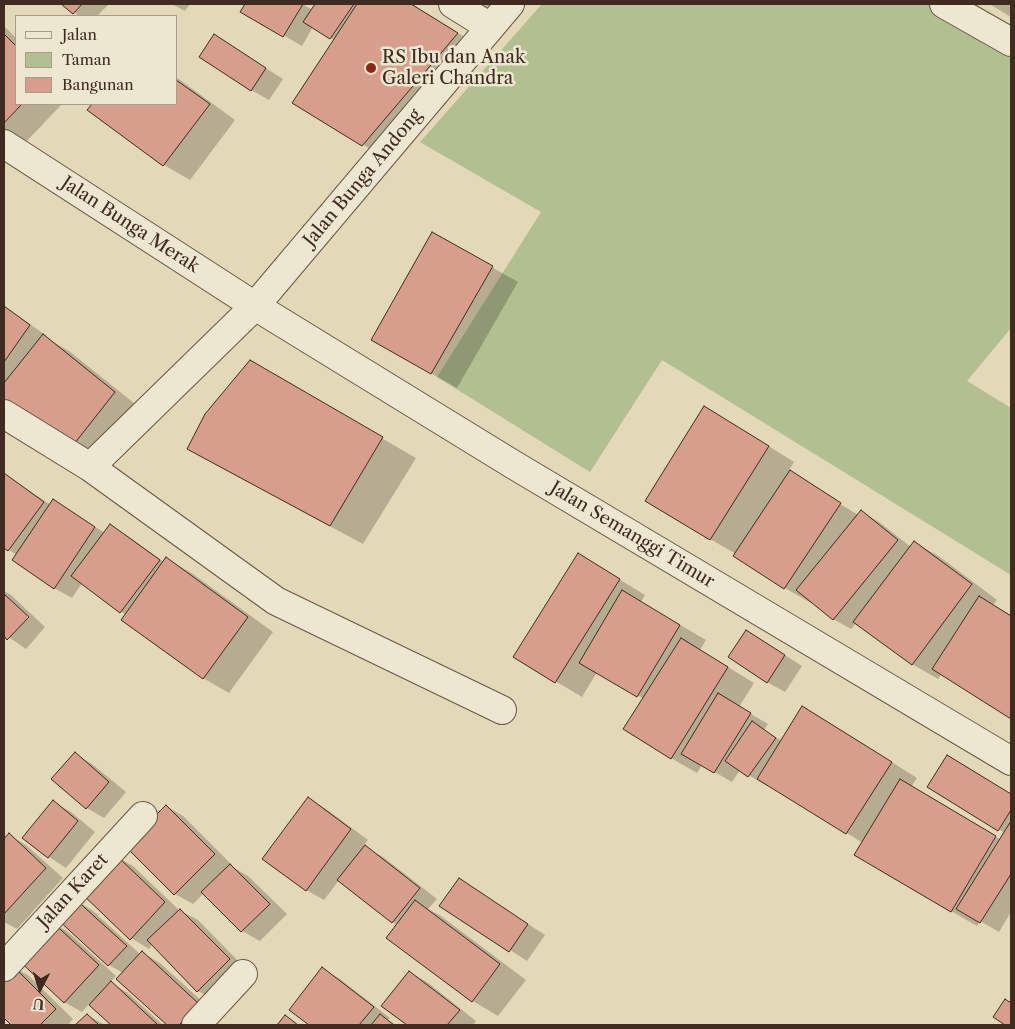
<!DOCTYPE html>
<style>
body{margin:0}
#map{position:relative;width:1015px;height:1029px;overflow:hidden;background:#e3d8b7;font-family:"Libre Caslon Text",serif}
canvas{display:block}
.frame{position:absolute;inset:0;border:5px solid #402b21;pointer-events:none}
.legend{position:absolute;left:15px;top:15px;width:162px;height:90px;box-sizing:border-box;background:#ede6d0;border:1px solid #a89b8a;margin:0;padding:6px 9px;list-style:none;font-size:15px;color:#402b21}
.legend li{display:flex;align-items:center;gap:10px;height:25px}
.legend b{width:25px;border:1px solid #a89b8a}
.north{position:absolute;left:15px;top:964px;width:50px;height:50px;-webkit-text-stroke:4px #ede6d0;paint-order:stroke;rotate:185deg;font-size:14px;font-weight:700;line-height:20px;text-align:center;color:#402b21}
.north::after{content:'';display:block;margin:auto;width:18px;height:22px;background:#402b21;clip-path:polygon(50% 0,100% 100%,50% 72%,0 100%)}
</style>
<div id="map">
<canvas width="1015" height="1029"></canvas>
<div class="frame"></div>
<ul class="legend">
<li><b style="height:6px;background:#ede6d0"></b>Jalan</li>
<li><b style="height:14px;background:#b2bf90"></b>Taman</li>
<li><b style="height:14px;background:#d79e8b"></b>Bangunan</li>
</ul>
<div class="north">U</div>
</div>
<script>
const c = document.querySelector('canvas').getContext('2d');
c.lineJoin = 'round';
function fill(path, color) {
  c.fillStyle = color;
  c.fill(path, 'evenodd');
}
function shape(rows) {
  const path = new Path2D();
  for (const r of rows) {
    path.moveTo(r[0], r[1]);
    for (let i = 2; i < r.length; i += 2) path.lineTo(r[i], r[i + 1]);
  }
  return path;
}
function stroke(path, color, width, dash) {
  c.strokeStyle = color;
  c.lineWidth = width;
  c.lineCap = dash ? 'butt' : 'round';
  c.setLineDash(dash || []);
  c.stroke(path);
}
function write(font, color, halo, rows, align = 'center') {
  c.font = font + ' "Libre Caslon Text",serif';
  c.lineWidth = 5;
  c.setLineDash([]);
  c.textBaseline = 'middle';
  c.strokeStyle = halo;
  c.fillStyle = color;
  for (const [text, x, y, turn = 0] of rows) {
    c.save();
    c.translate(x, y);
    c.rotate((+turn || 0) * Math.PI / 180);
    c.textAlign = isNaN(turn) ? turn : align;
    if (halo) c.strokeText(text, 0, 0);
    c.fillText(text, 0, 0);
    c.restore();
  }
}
fill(shape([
 [542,4,976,4,1011,25,1011,328,967,381,1011,408,1011,575,662,360,590,472,437,377,541,212,420,142]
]), '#b2bf90');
fill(shape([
 [63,4,109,4,97,16,79,16],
 [172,4,190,4,185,11],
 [246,4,302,4,313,10,317,4,412,4,483,49,389,160,294,103,334,40,313,27,302,46,242,11],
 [479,4,491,4,488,9],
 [989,4,1011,4,1011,17,996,8],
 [4,26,16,38,16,104,62,104,25,143,4,131],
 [215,36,283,79,269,100,251,90],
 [176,77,235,120,190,180,164,165,89,109,93,104,176,104],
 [433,234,518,282,457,388,372,340],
 [4,306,47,336,46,338,69,351,140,408,93,467,4,401],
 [250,362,416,458,363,544,222,468],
 [730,422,794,462,789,470,836,499,835,501,860,516,862,512,879,522,911,547,914,542,940,557,997,600,993,605,1011,615,1011,718,942,673,938,679,912,664,856,623,851,629,833,619,812,602,811,603,785,588,735,555,736,554,710,539],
 [4,474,51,505,54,501,105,533,111,526,128,536,164,562,167,559,193,574,273,632,229,693,203,678,126,615,82,583,72,598,54,588,17,555,4,547],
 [604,570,645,595,641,602,706,640,700,650,754,683,739,707,768,724,764,730,782,741,828,722,917,778,911,787,1001,840,1005,833,929,786,965,767,1011,795,1011,912,999,932,980,921,977,926,951,911,863,843,768,784,767,786,740,770,732,782,702,765,697,773,671,758,644,699,597,672,582,697,515,657],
 [4,591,11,595,45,627,26,649,4,634],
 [747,631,802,666,785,692,767,682],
 [75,754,92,764,126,792,104,818,87,808],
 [309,799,326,809,368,840,363,846,383,857,437,899,428,909,441,916,526,980,498,1016,473,1001,397,925,339,880,324,900,306,890],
 [53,802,71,812,95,832,66,868,49,857,24,838],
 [166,806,183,816,232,865,231,866,248,876,287,914,260,941,242,931,204,893,193,904,175,894],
 [9,835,26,845,63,878,17,929,4,922,4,840],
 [115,856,133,866,179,910,198,920,247,970,216,1001,198,991,152,945,149,949,131,938],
 [459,879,545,935,527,961,441,905],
 [75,900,92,910,141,955,143,953,160,963,216,1014,206,1025,168,1025,118,979,123,973,109,965,57,918],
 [49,921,67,931,116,976,110,982,128,993,163,1025,113,1025,89,1004,82,1012,64,1002],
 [12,966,29,976,73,1019,68,1025,13,1025,4,1016,4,974],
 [322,969,340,979,390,1018,388,1020,396,1025,311,1025,291,1010],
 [409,972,427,982,476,1021,473,1025,409,1025,383,1005],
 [87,1015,105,1025,77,1025]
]), '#0003');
const building = shape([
 [61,4,82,4,73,14,61,4],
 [245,4,303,4,283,37,240,12,245,4],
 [315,4,354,4,330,39,303,22,315,4],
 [357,4,411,4,458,33,362,146,292,103,357,4],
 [4,34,16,46,16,104,22,104,4,123,4,34],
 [214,34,266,68,251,91,199,57,214,34],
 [176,80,210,104,163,166,87,110,92,104,176,104,176,80],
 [432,232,493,266,431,374,371,340,432,232],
 [4,306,30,325,4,362,4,306],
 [43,334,115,392,67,453,4,402,4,383,43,334],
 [250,360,383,437,330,526,187,449,205,414,250,360],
 [704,406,769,446,710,540,645,501,704,406],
 [790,470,841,503,784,589,733,556,790,470],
 [4,473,44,502,8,551,4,548,4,473],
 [53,499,95,527,54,589,12,560,53,499],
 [861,510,898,540,833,620,796,590,861,510],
 [110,524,160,560,120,613,71,576,110,524],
 [914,541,972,584,912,665,853,622,914,541],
 [578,553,620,579,555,683,513,657,578,553],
 [166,557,248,617,203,679,121,620,166,557],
 [622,590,680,625,637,697,579,663,622,590],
 [4,594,29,617,7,640,4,636,4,594],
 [979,596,1011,616,1011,719,932,669,979,596],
 [746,630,785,655,767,683,728,657,746,630],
 [681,638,728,667,671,759,623,729,681,638],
 [718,693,751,713,714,773,681,754,718,693],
 [802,706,892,762,846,834,757,779,802,706],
 [752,721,776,738,748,777,725,761,752,721],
 [75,752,109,782,86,809,51,779,75,752],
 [947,755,1011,794,1011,810,998,831,927,787,947,755],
 [900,779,996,836,951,912,854,855,900,779],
 [308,797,351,829,306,891,262,859,308,797],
 [53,800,78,821,48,858,22,838,53,800],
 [166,805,215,854,174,895,125,846,166,805],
 [1011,821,1011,874,980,923,956,909,1011,821],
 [9,833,46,868,4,914,4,839,9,833],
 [365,845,420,888,392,923,337,880,365,845],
 [115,854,165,902,130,940,79,891,115,854],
 [230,864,270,904,241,932,201,892,230,864],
 [459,878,528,924,509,952,439,906,459,878],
 [74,898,127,946,108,966,56,918,74,898],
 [415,900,500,964,472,1002,386,938,415,900],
 [180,909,230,959,197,992,147,940,180,909],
 [49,919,99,965,64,1003,14,956,49,919],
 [142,951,199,1004,179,1025,167,1025,116,979,142,951],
 [11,964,56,1009,40,1025,11,1025,4,1018,4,972,11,964],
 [322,967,374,1007,359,1025,309,1025,289,1010,322,967],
 [409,971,460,1010,447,1025,407,1025,381,1006,409,971],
 [111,981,158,1025,111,1025,89,1005,111,981],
 [1005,999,1011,1003,1011,1025,1005,1025,993,1017,1005,999],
 [87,1014,99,1025,75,1025,87,1014],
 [380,1014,394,1025,371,1025,380,1014],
 [285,1015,298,1025,277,1025,285,1015]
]);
fill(building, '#d79e8b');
stroke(building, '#402b21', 1);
const street = shape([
 [453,4,490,27],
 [944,4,1011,42],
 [4,144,255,306,514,465,1011,761],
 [4,414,90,467,276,601,502,710],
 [90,467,255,306,510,4],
 [4,967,143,816],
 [196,1025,243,974]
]);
stroke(street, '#695646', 30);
stroke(street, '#ede6d0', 28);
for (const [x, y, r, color] of [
 [371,68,6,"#8f2418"]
]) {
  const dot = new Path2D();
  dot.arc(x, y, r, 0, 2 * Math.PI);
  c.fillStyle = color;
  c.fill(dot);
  stroke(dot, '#ede6d0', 2);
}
write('18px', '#402b21', '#ede6d0', [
 ["RS Ibu dan Anak",382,58],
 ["Galeri Chandra",382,79]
], 'left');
write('18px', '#402b21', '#ede6d0', [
 ["Jalan Bunga Andong",363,178,-50],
 ["Jalan Bunga Merak",130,225,33],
 ["Jalan Semanggi Timur",632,535,31],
 ["Jalan Karet",73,891,-47]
]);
</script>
